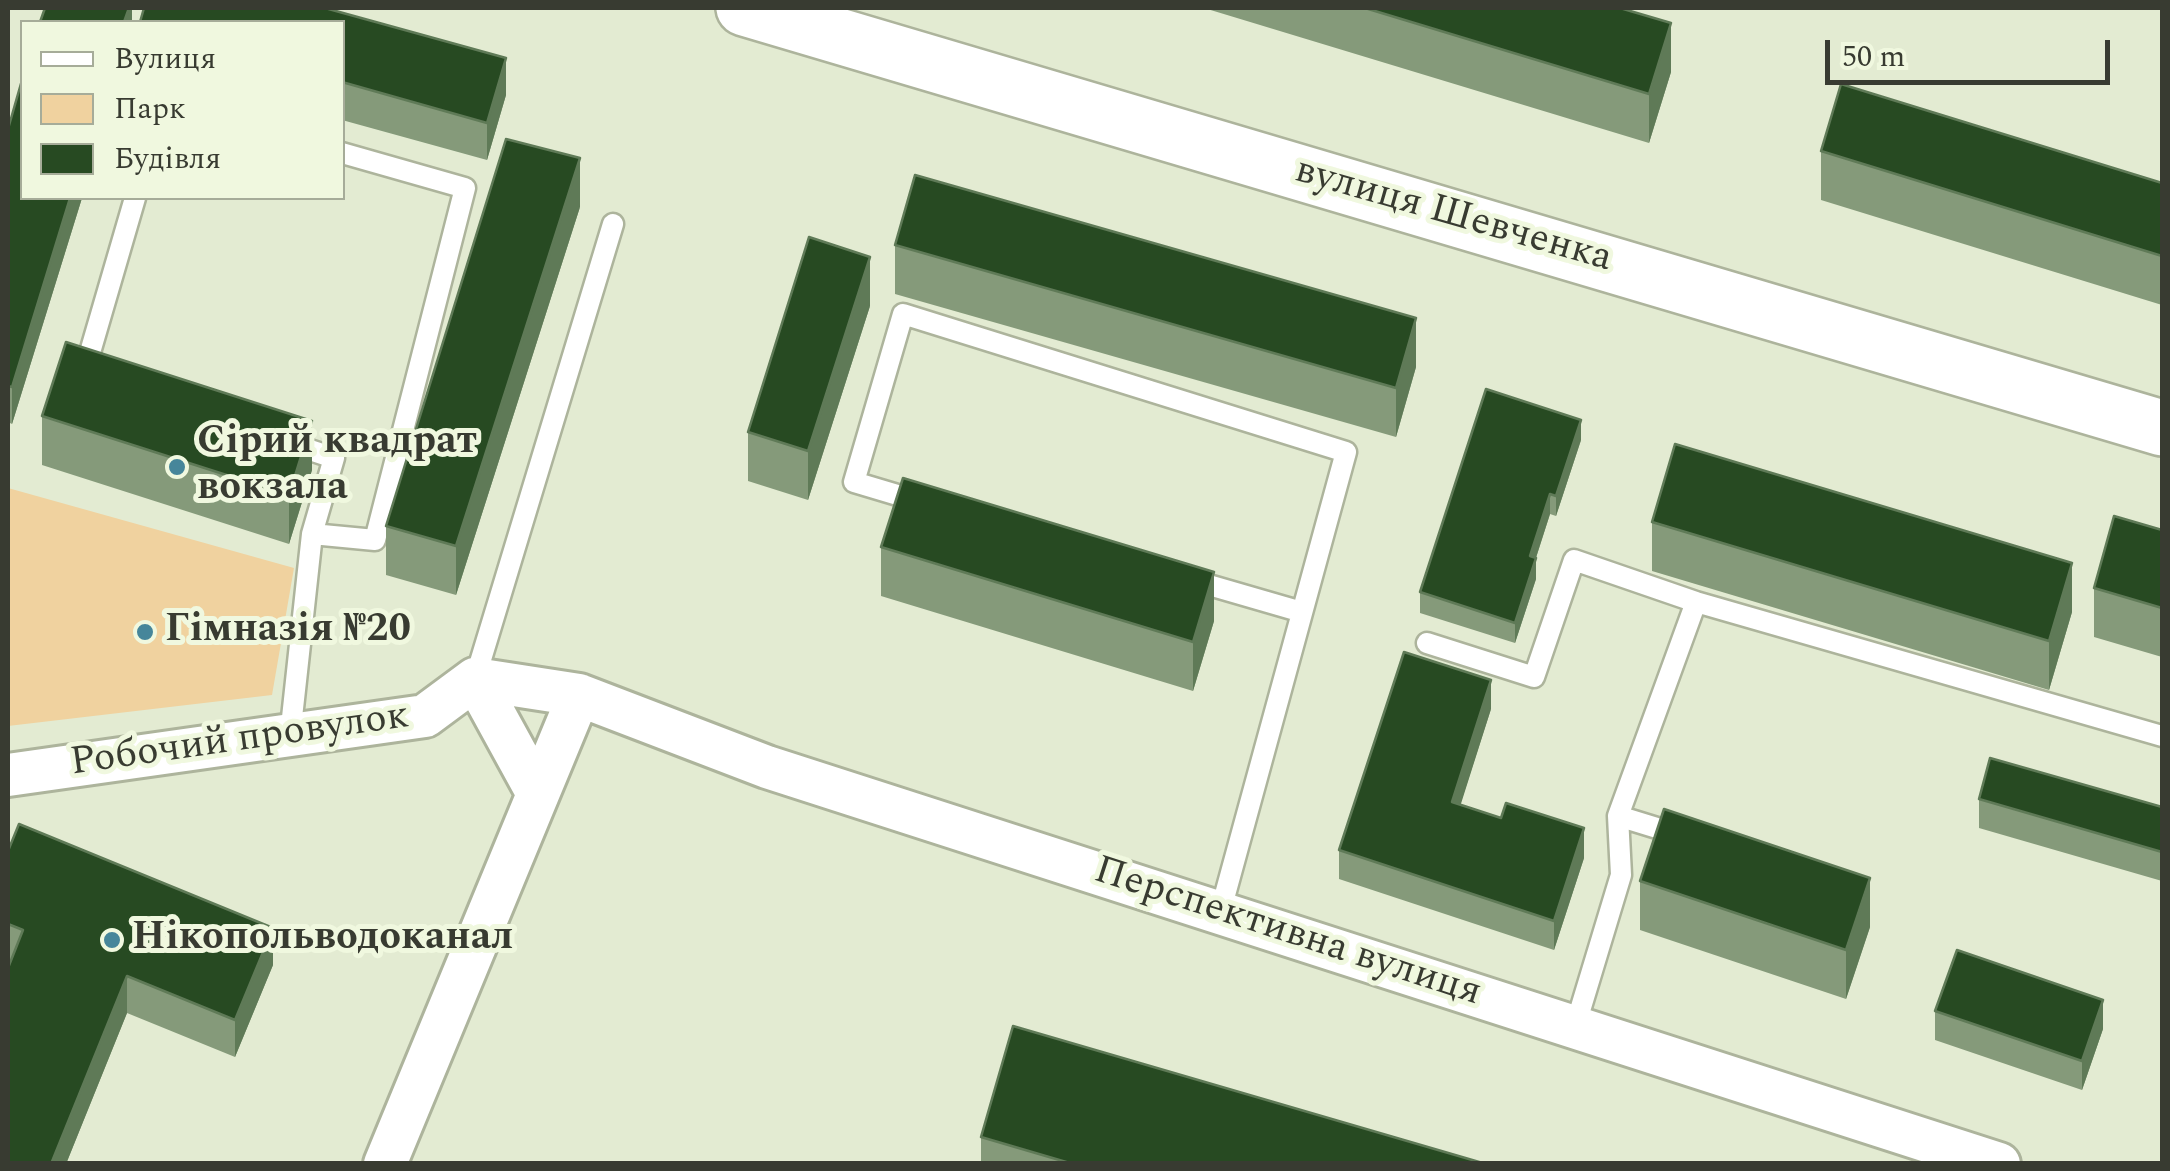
<!DOCTYPE html>
<meta charset="utf-8">
<style>
body{margin:0}
#map{position:relative;width:2170px;height:1171px;overflow:hidden;background:#e3ebd2;font-family:Spectral,serif}
canvas{display:block}
.frame{position:absolute;inset:0;border:10px solid #383b31;pointer-events:none}
.legend{position:absolute;left:20px;top:20px;width:325px;height:180px;box-sizing:border-box;background:#f0f8df;border:2px solid #a6ac99;margin:0;padding:12px 18px;list-style:none;font-size:30px;color:#383b31}
.legend li{display:flex;align-items:center;gap:20px;height:50px}
.legend b{width:50px;border:2px solid #a6ac99}
.scale{position:absolute;left:1825px;top:40px;width:285px;height:45px;box-sizing:border-box;border:5px solid #383b31;border-top:0;padding-left:12px;font-size:30px;line-height:35px;white-space:nowrap;color:#383b31;-webkit-text-stroke:8px #f0f8df;paint-order:stroke}
</style>
<div id="map">
<canvas width="2170" height="1171"></canvas>
<div class="frame"></div>
<ul class="legend">
<li><b style="height:12px;background:#fff"></b>Вулиця</li>
<li><b style="height:28px;background:#f0d29f"></b>Парк</li>
<li><b style="height:28px;background:#274a22"></b>Будівля</li>
</ul>
<div class="scale">50 m</div>
</div>
<script>
const c = document.querySelector('canvas').getContext('2d');
c.lineJoin = 'round';
function fill(path, color) {
  c.fillStyle = color;
  c.fill(path, 'evenodd');
}
function shape(rows) {
  const path = new Path2D();
  for (const r of rows) {
    path.moveTo(r[0], r[1]);
    for (let i = 2; i < r.length; i += 2) path.lineTo(r[i], r[i + 1]);
  }
  return path;
}
function stroke(path, color, width, dash) {
  c.strokeStyle = color;
  c.lineWidth = width;
  c.lineCap = dash ? 'butt' : 'round';
  c.setLineDash(dash || []);
  c.stroke(path);
}
function write(font, color, halo, rows, align = 'center') {
  c.font = font + ' Spectral,serif';
  c.lineWidth = 10;
  c.setLineDash([]);
  c.textBaseline = 'middle';
  c.strokeStyle = halo;
  c.fillStyle = color;
  for (const [text, x, y, turn = 0] of rows) {
    c.save();
    c.translate(x, y);
    c.rotate((+turn || 0) * Math.PI / 180);
    c.textAlign = isNaN(turn) ? turn : align;
    if (halo) c.strokeText(text, 0, 0);
    c.fillText(text, 0, 0);
    c.restore();
  }
}
fill(shape([
 [8,488,294,568,272,695,8,726]
]), '#f0d29f');
const lane = shape([
 [84,373,135,198],
 [286,442,334,458,312,534,290,736],
 [921,502,854,482,903,314,1346,452,1220,913],
 [312,534,375,540,465,188,342,153],
 [1188,579,1302,612],
 [1427,643,1534,677,1574,560,1696,602],
 [475,679,613,224],
 [1618,816,1683,836],
 [1575,1027,1621,875,1618,816,1696,602,2162,736]
]);
const street = shape([
 [475,679,538,794],
 [8,775,425,716,475,679,579,695,767,767,1999,1164],
 [385,1164,579,695]
]);
const secondary = shape([
 [744,8,2162,428]
]);
stroke(lane, '#adb49c', 25);
stroke(street, '#adb49c', 48);
stroke(secondary, '#adb49c', 60);
stroke(lane, '#fff', 20);
stroke(street, '#fff', 42);
stroke(secondary, '#fff', 55);
fill(shape([
 [1204,8,1620,8,1671,72,1649,143],
 [342,22,506,95,487,160,342,120],
 [8,129,22,198,82,198,12,424,8,422],
 [1821,151,2162,183,2162,305,1821,200],
 [580,207,456,595,386,575,386,526],
 [895,245,1416,367,1396,437,895,294],
 [870,306,808,500,748,481,748,432],
 [42,416,312,470,289,544,42,465],
 [1581,440,1556,516,1550,514,1536,558,1536,579,1515,643,1420,613,1420,592],
 [1652,522,2072,612,2049,690,1652,571],
 [2162,530,2162,657,2094,637,2094,588],
 [881,547,1214,621,1193,691,881,596],
 [1491,709,1460,805,1584,858,1554,950,1339,879,1339,850],
 [1979,799,2162,807,2162,881,1979,828],
 [8,851,273,965,235,1057,127,1013,66,1164,8,1164,10,962,8,961],
 [1640,881,1870,927,1846,999,1640,930],
 [1935,1011,2103,1029,2082,1090,1935,1040],
 [981,1137,1486,1164,981,1164]
]), '#859a7a');
fill(shape([
 [129,8,132,8,132,22,124,22],
 [1671,23,1671,72,1649,143,1649,94],
 [506,58,506,95,487,160,487,123],
 [580,158,580,207,456,595,456,546],
 [70,198,82,198,12,424,12,387],
 [870,257,870,306,808,500,808,451],
 [1416,318,1416,367,1396,437,1396,388],
 [1581,420,1581,440,1556,516,1556,496],
 [312,421,312,470,289,544,289,495],
 [1550,494,1550,514,1530,576,1530,556],
 [1536,558,1536,579,1515,643,1515,623],
 [2072,563,2072,612,2049,690,2049,641],
 [1214,572,1214,621,1193,691,1193,642],
 [1491,680,1491,709,1452,832,1452,802],
 [1584,828,1584,858,1554,950,1554,921],
 [1870,878,1870,927,1846,999,1846,950],
 [273,928,273,965,235,1057,235,1020],
 [127,976,127,1013,66,1164,51,1164],
 [2103,1000,2103,1029,2082,1090,2082,1061]
]), '#5f7a57');
const building = shape([
 [45,8,129,8,124,22,40,22,45,8],
 [144,8,325,8,506,58,487,123,342,82,342,22,140,22,144,8],
 [1365,8,1620,8,1671,23,1649,94,1365,8],
 [22,80,22,198,70,198,12,387,8,386,8,129,22,80],
 [1841,84,2162,183,2162,256,1821,151,1841,84],
 [506,139,580,158,456,546,386,526,506,139],
 [915,175,1416,318,1396,388,895,245,915,175],
 [809,237,870,257,808,451,748,432,809,237],
 [66,342,312,421,289,495,42,416,66,342],
 [1486,389,1581,420,1556,496,1550,494,1530,556,1536,558,1515,623,1420,592,1486,389],
 [1675,444,2072,563,2049,641,1652,522,1675,444],
 [903,478,1214,572,1193,642,881,547,903,478],
 [2114,516,2162,530,2162,608,2094,588,2114,516],
 [1404,652,1491,680,1452,802,1501,818,1506,803,1584,828,1554,921,1339,850,1404,652],
 [1990,758,2162,807,2162,852,1979,799,1990,758],
 [1664,809,1870,878,1846,950,1640,881,1664,809],
 [19,824,273,928,235,1020,127,976,51,1164,8,1164,8,968,23,930,8,924,8,851,19,824],
 [1957,950,2103,1000,2082,1061,1935,1011,1957,950],
 [1013,1026,1486,1164,1073,1164,981,1137,1013,1026]
]);
fill(building, '#274a22');
stroke(building, '#5f7a57', 2.5);
for (const [x, y, r, color] of [
 [177,467,10,"#46869a"],
 [145,632,10,"#46869a"],
 [112,940,10,"#46869a"]
]) {
  const dot = new Path2D();
  dot.arc(x, y, r, 0, 2 * Math.PI);
  c.fillStyle = color;
  c.fill(dot);
  stroke(dot, '#f0f8df', 4);
}
write('40px', '#383b31', '#f0f8df', [
 ["вулиця Шевченка",1453,217,16],
 ["Робочий провулок",240,742,-8],
 ["Перспективна вулиця",1287,934,18]
]);
write('bold 40px', '#383b31', '#f0f8df', [
 ["Сірий квадрат",197,444],
 ["вокзала",197,490],
 ["Гімназія №20",165,632],
 ["Нікопольводоканал",132,940]
], 'left');
</script>
